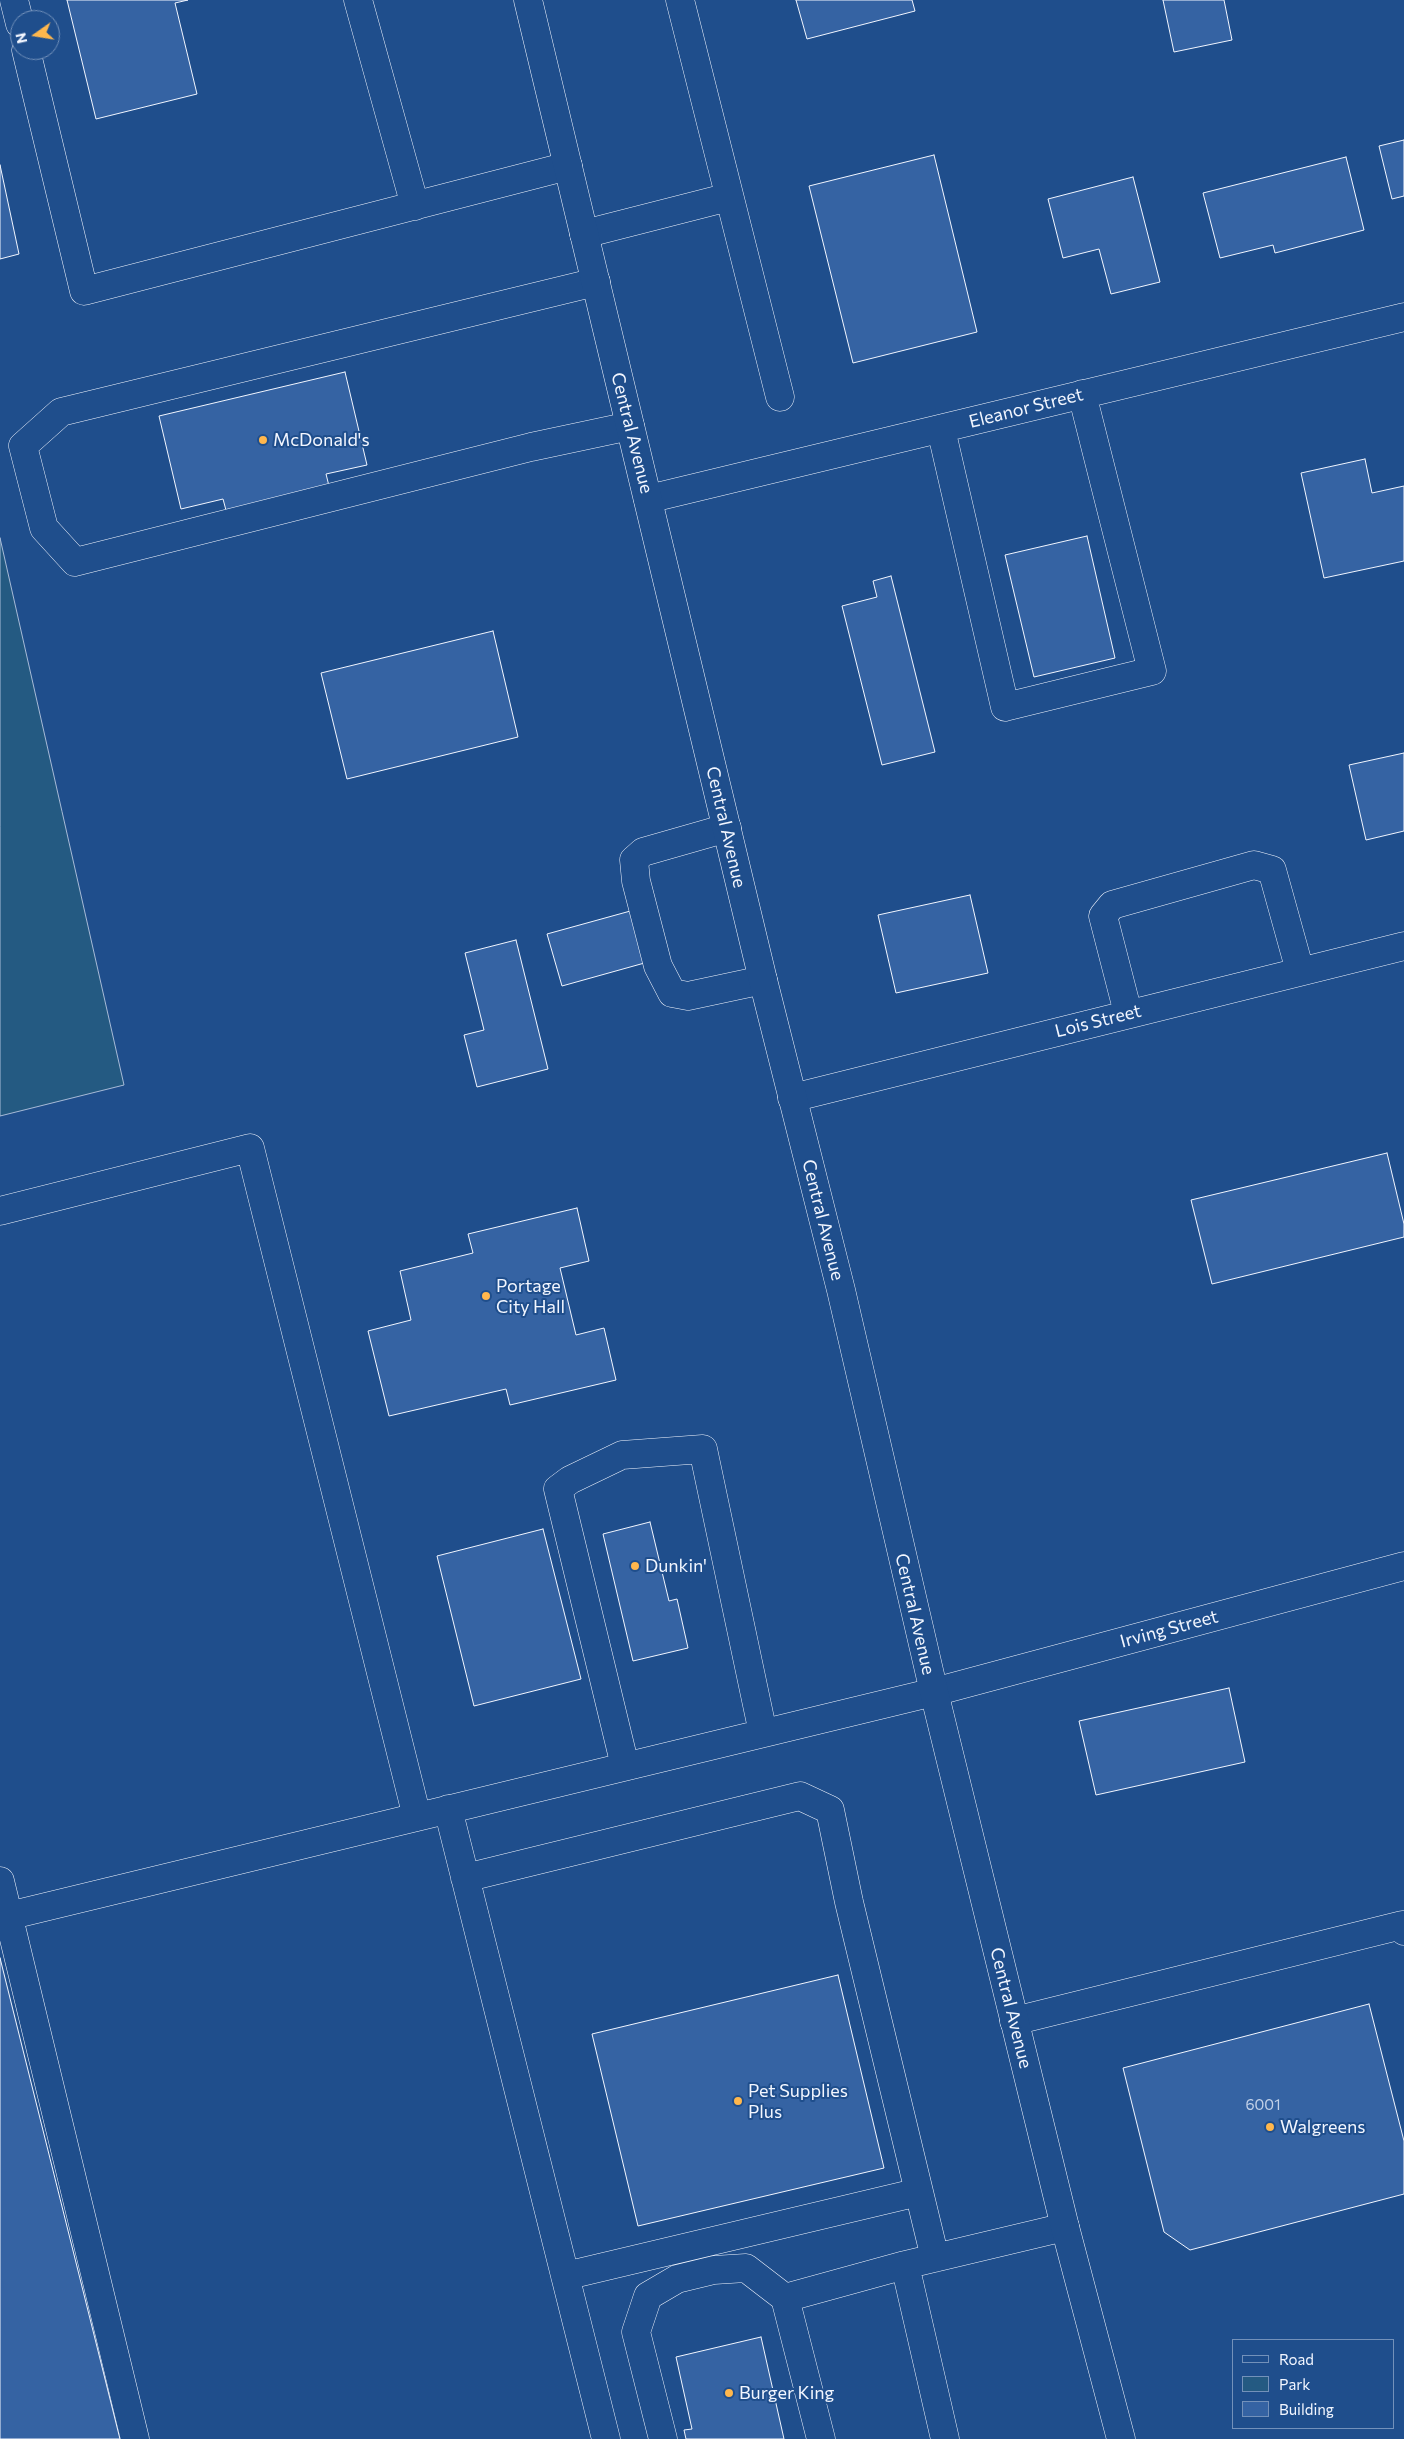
<!DOCTYPE html>
<style>
body{margin:0}
#map{position:relative;width:1404px;height:2439px;overflow:hidden;background:#1f4e8c;font-family:Commissioner,sans-serif}
canvas{display:block}
.legend{position:absolute;left:1232px;top:2339px;width:162px;height:90px;box-sizing:border-box;background:#1f4e8c;border:1px solid #7391ba;margin:0;padding:6px 9px;list-style:none;font-size:15px;color:#f2f6ff}
.legend li{display:flex;align-items:center;gap:10px;height:25px}
.legend b{width:25px;border:1px solid #7391ba}
.north{position:absolute;left:10px;top:10px;width:50px;height:50px;box-sizing:border-box;background:#1f4e8c;border:1px solid #7391ba;border-radius:50%;rotate:257deg;font-size:14px;font-weight:700;line-height:20px;text-align:center;color:#f2f6ff}
.north::after{content:'';display:block;margin:auto;width:18px;height:22px;background:#ffb74d;clip-path:polygon(50% 0,100% 100%,50% 72%,0 100%)}
</style>
<div id="map">
<canvas width="1404" height="2439"></canvas>
<ul class="legend">
<li><b style="height:6px;background:#1f4e8c"></b>Road</li>
<li><b style="height:14px;background:#245a82"></b>Park</li>
<li><b style="height:14px;background:#3563a3"></b>Building</li>
</ul>
<div class="north">N</div>
</div>
<script>
const c = document.querySelector('canvas').getContext('2d');
c.lineJoin = 'round';
function fill(path, color) {
  c.fillStyle = color;
  c.fill(path, 'evenodd');
}
function shape(rows) {
  const path = new Path2D();
  for (const r of rows) {
    path.moveTo(r[0], r[1]);
    for (let i = 2; i < r.length; i += 2) path.lineTo(r[i], r[i + 1]);
  }
  return path;
}
function stroke(path, color, width, dash) {
  c.strokeStyle = color;
  c.lineWidth = width;
  c.lineCap = dash ? 'butt' : 'round';
  c.setLineDash(dash || []);
  c.stroke(path);
}
function write(font, color, halo, rows, align = 'center') {
  c.font = font + ' Commissioner,sans-serif';
  c.lineWidth = 4;
  c.setLineDash([]);
  c.textBaseline = 'middle';
  c.strokeStyle = halo;
  c.fillStyle = color;
  for (const [text, x, y, turn = 0] of rows) {
    c.save();
    c.translate(x, y);
    c.rotate((+turn || 0) * Math.PI / 180);
    c.textAlign = isNaN(turn) ? turn : align;
    if (halo) c.strokeText(text, 0, 0);
    c.fillText(text, 0, 0);
    c.restore();
  }
}
const green = shape([
 [0,538,124,1085,0,1116,0,538]
]);
fill(green, '#245a82');
stroke(green, '#a8bbd7', 1);
const building = shape([
 [67,0,188,0,175,3,197,94,96,119,67,0],
 [796,0,912,0,915,11,807,39,796,0],
 [1163,0,1224,0,1232,40,1174,52,1163,0],
 [1404,140,1404,196,1392,199,1379,146,1404,140],
 [934,155,977,332,853,363,809,186,934,155],
 [1346,157,1364,230,1275,253,1273,245,1220,258,1203,193,1346,157],
 [0,165,19,254,0,259,0,165],
 [1133,177,1160,282,1111,294,1099,249,1063,258,1048,199,1133,177],
 [345,372,367,465,326,474,330,490,227,514,223,499,181,509,159,416,345,372],
 [1365,459,1372,493,1404,486,1404,561,1324,578,1301,473,1365,459],
 [1087,536,1115,658,1034,677,1005,555,1087,536],
 [891,576,935,752,882,765,842,606,877,597,873,581,891,576],
 [493,631,518,737,347,779,321,673,493,631],
 [1404,753,1404,831,1366,840,1349,765,1404,753],
 [970,895,988,973,896,993,878,915,970,895],
 [634,910,648,962,562,986,547,934,634,910],
 [516,940,548,1069,477,1087,464,1035,484,1030,465,953,516,940],
 [1387,1153,1404,1224,1404,1237,1212,1284,1191,1200,1387,1153],
 [577,1208,589,1261,560,1268,576,1335,604,1328,616,1380,510,1405,506,1389,389,1416,368,1331,411,1320,400,1271,473,1253,468,1234,577,1208],
 [650,1522,669,1601,677,1599,688,1648,633,1661,603,1534,650,1522],
 [543,1529,581,1679,474,1706,437,1556,543,1529],
 [1229,1688,1245,1762,1096,1795,1079,1721,1229,1688],
 [0,1958,120,2439,0,2439,0,1958],
 [838,1975,884,2168,638,2226,592,2034,838,1975],
 [1369,2004,1404,2141,1404,2194,1190,2250,1164,2232,1123,2068,1369,2004],
 [761,2337,784,2439,686,2439,684,2430,692,2429,676,2357,761,2337]
]);
fill(building, '#3563a3');
stroke(building, '#f2f6ff', 1);
const minor = shape([
 [14,0,20,24],
 [358,0,415,206],
 [680,0,780,397],
 [26,50,84,291,568,166],
 [584,234,729,197],
 [596,282,61,412,23,446,44,528,75,562,531,447,630,426],
 [941,429,1005,707,1152,671,1082,394],
 [648,499,1404,317],
 [727,828,643,852,634,860,636,881,658,966,672,993,688,996,763,980],
 [1128,1013,1103,916,1112,905,1254,865,1272,870,1300,971],
 [792,1098,1404,946],
 [0,1211,250,1148,417,1817],
 [625,1766,558,1489,570,1480,622,1455,703,1449,763,1733],
 [448,1809,606,2439],
 [465,1878,800,1796,830,1810,849,1902,935,2258],
 [0,1881,135,2439],
 [8,1916,934,1692,1404,1566],
 [1014,2021,1402,1925,1404,1931],
 [565,2276,919,2192],
 [785,2298,905,2265],
 [663,2439,636,2332,648,2296,677,2279,714,2270,746,2268,785,2298,821,2439],
 [945,2439,905,2265,1065,2227]
]);
const major = shape([
 [528,0,763,980,841,1290,934,1692,1065,2227,1121,2439]
]);
stroke(minor, '#f2f6ff', 29);
stroke(major, '#f2f6ff', 29);
stroke(minor, '#1f4e8c', 28);
stroke(major, '#1f4e8c', 28);
for (const [x, y, r, color] of [
 [263,440,5,"#ffb74d"],
 [486,1296,5,"#ffb74d"],
 [635,1566,5,"#ffb74d"],
 [738,2101,5,"#ffb74d"],
 [1270,2127,5,"#ffb74d"],
 [729,2393,5,"#ffb74d"]
]) {
  const dot = new Path2D();
  dot.arc(x, y, r, 0, 2 * Math.PI);
  c.fillStyle = color;
  c.fill(dot);
  stroke(dot, '#1f4e8c', 2);
}
write('15px', '#c3d1e8', null, [
 ["6001",1263,2105]
]);
write('18px', '#f2f6ff', '#1f4e8c', [
 ["Eleanor Street",1026,408,-14],
 ["Central Avenue",632,433,76],
 ["Central Avenue",726,827,77],
 ["Lois Street",1098,1021,-14],
 ["Central Avenue",823,1220,76],
 ["Central Avenue",915,1614,77],
 ["Irving Street",1169,1629,-15],
 ["Central Avenue",1011,2008,76]
]);
write('18px', '#f2f6ff', '#1f4e8c', [
 ["McDonald's",273,440],
 ["Portage",496,1286],
 ["City Hall",496,1307],
 ["Dunkin'",645,1566],
 ["Pet Supplies",748,2091],
 ["Plus",748,2112],
 ["Walgreens",1280,2127],
 ["Burger King",739,2393]
], 'left');
</script>
